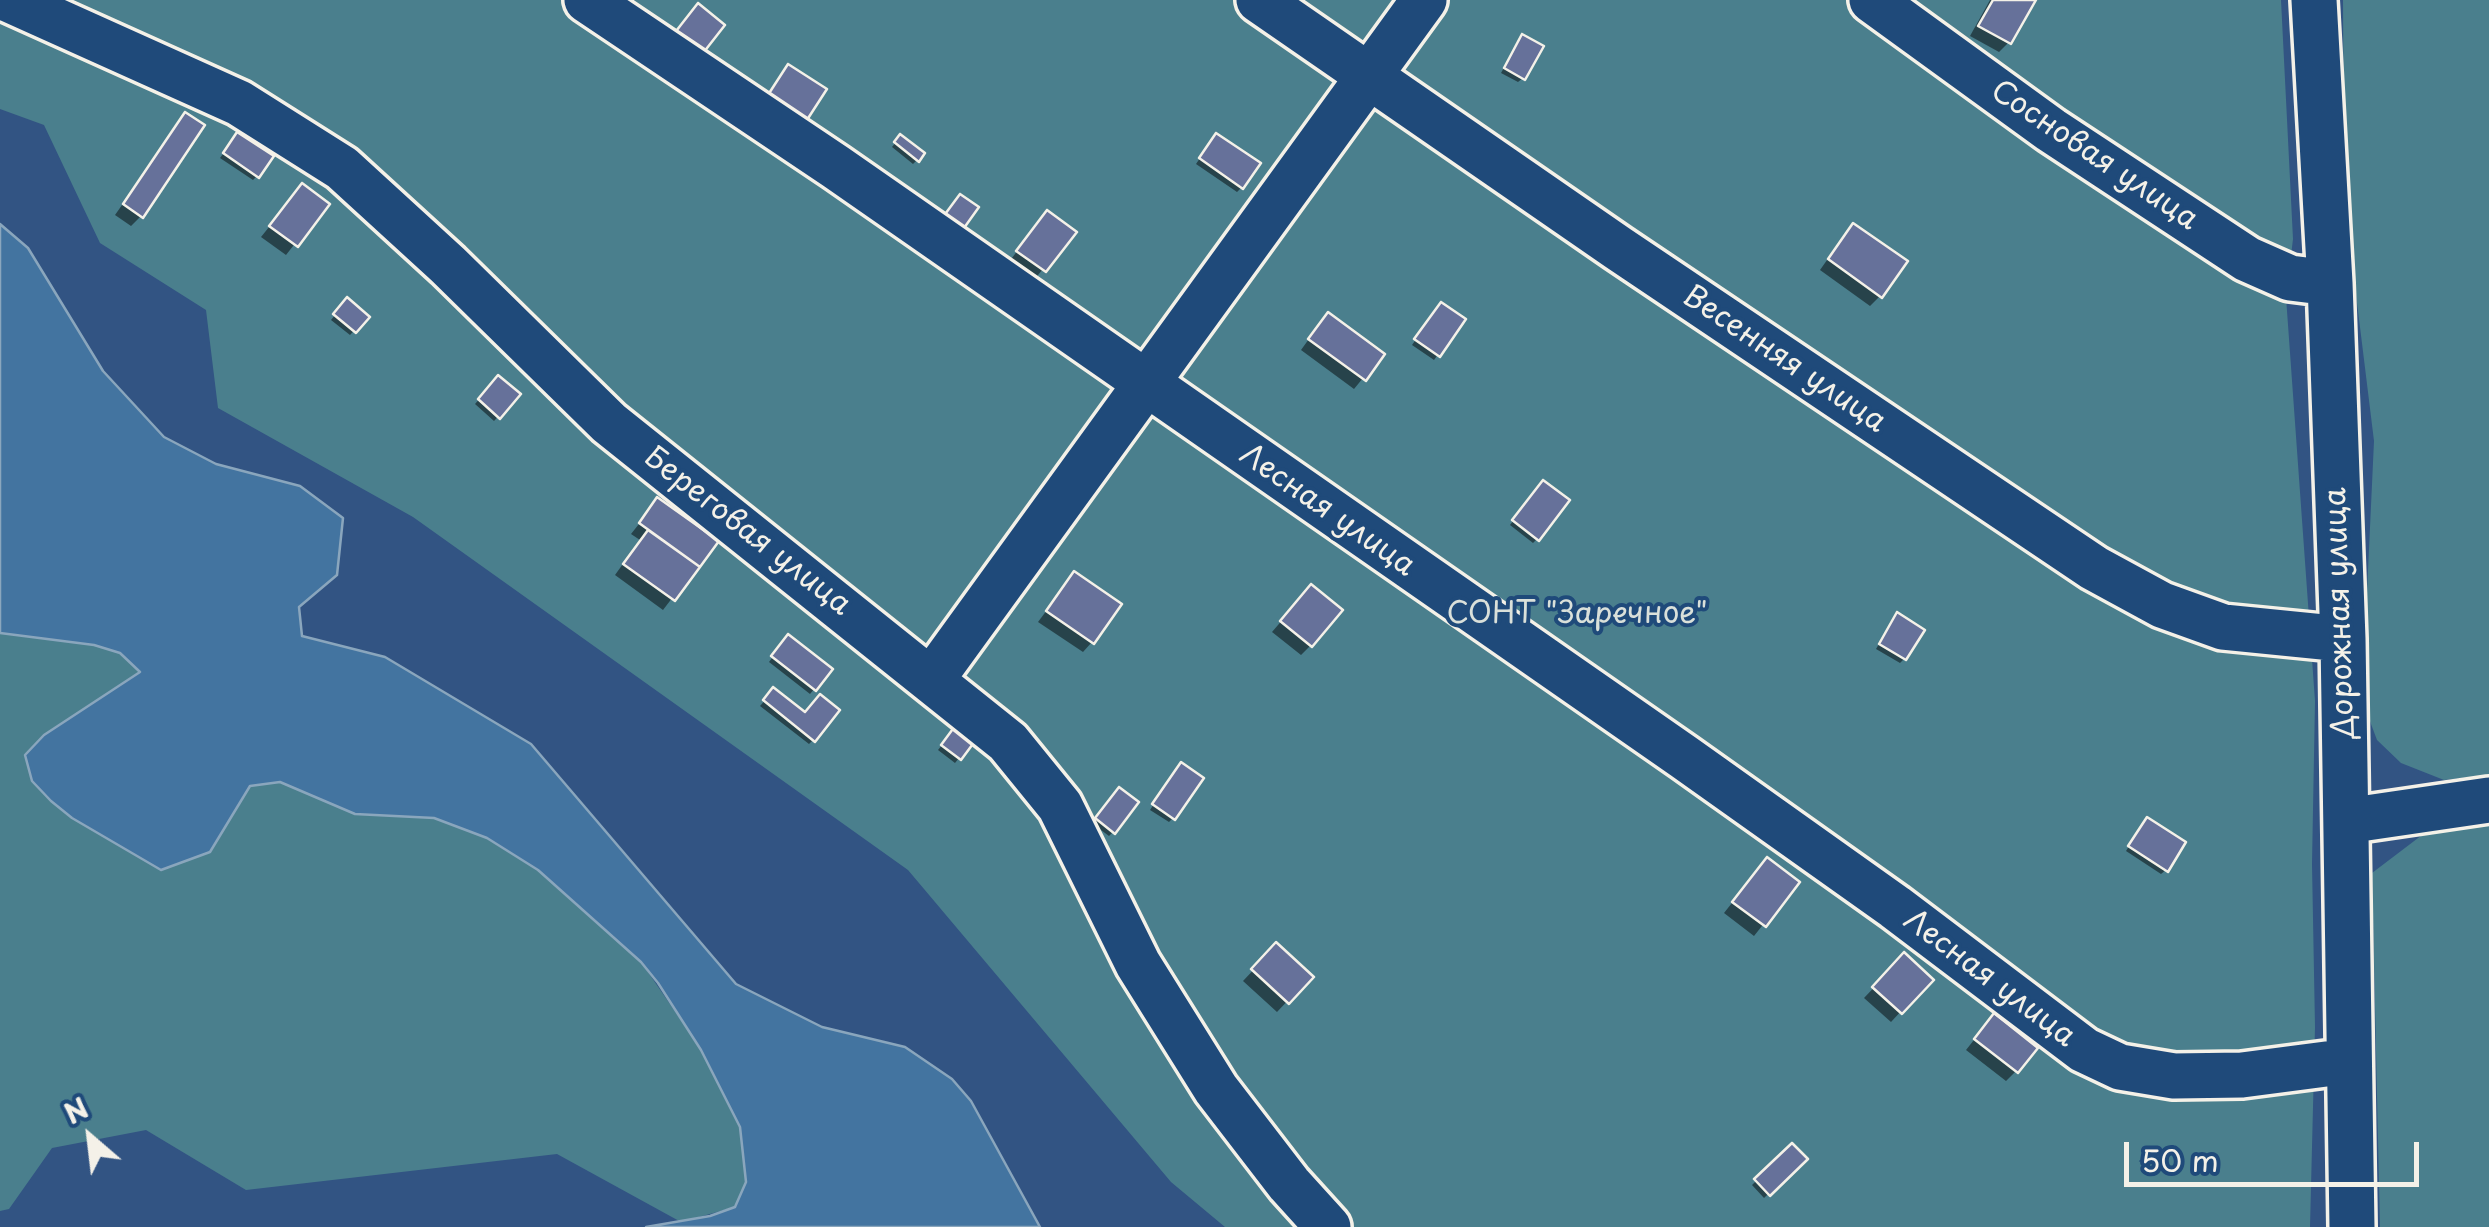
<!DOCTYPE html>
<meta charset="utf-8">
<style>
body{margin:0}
#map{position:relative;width:2489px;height:1227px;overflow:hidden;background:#325483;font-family:"Playpen Sans",sans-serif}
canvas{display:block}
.north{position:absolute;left:40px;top:1087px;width:100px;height:100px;-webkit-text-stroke:8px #1f4a7a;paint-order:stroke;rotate:332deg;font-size:28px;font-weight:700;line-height:40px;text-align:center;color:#f4f1e8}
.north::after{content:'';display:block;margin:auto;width:35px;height:45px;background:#f4f1e8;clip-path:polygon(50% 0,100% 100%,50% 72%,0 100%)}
.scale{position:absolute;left:2124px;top:1142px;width:295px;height:45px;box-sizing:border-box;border:5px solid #f4f1e8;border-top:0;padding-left:12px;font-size:30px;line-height:35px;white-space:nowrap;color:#f4f1e8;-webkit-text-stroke:8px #1f4a7a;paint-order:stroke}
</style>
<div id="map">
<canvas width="2489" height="1227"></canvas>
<div class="north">N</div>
<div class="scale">50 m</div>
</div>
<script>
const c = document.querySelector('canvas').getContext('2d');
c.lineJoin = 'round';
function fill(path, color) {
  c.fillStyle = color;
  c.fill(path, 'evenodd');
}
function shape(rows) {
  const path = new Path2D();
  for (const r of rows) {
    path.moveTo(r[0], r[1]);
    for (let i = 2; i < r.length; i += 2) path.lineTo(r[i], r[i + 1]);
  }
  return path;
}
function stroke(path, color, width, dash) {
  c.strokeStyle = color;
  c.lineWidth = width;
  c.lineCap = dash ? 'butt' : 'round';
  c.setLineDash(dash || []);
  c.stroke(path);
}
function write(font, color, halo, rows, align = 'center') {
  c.font = font + ' "Playpen Sans",sans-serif';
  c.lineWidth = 8;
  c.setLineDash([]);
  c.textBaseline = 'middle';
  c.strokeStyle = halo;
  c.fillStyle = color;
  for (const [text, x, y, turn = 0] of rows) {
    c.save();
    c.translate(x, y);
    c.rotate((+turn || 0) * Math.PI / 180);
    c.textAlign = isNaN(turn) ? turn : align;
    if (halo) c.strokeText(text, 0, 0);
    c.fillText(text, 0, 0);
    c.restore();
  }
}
fill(shape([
 [0,0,2281,0,2293,239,2286,297,2315,701,2312,864,2315,1027,2310,1227,1225,1227,1171,1182,908,870,413,517,218,408,206,310,100,243,44,125,0,109],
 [2343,0,2489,0,2489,775,2444,780,2401,763,2377,740,2362,700,2374,441,2344,197],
 [0,633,94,645,120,653,140,672,44,735,25,756,210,852,250,786,280,782,355,814,434,818,487,838,538,870,641,962,701,1049,740,1126,746,1182,735,1207,681,1222,557,1154,246,1190,146,1130,52,1148,9,1209,0,1211],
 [2489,822,2489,1227,2380,1227,2372,873,2426,832]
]), '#4a7f8d');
const water = shape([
 [0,224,28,248,103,371,164,437,216,464,300,486,343,518,337,575,299,607,302,636,385,657,531,744,736,984,822,1027,905,1047,952,1079,971,1101,1040,1227,646,1227,710,1216,735,1207,746,1182,740,1127,701,1050,658,983,641,962,538,870,487,838,434,818,355,814,280,782,250,786,210,852,161,870,72,818,51,801,32,781,25,755,44,735,140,672,120,653,94,645,0,633,0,224]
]);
fill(water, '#4374a0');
stroke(water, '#8aa6bd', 2.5);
fill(shape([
 [1990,0,2033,0,2009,42,1999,52,1970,36],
 [1519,41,1523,78,1518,82,1501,73],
 [185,115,141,216,131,226,115,215],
 [900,137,917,160,913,164,892,147],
 [234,139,257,176,253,180,220,158],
 [1212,140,1242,187,1237,192,1196,164],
 [302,186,326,204,286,255,261,237],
 [1038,223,1073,232,1034,280,1009,262],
 [1844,236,1880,296,1870,306,1820,270],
 [347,300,367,317,350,335,331,320],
 [1437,309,1463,320,1434,360,1412,345],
 [1319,325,1382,355,1354,389,1301,350],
 [498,378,518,395,494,421,475,404],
 [1539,487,1537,539,1533,543,1510,525],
 [658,500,715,542,663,610,615,575,640,540,631,534],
 [1074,574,1092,642,1083,652,1038,622],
 [1302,597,1310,646,1301,655,1272,632],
 [1893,620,1904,659,1900,663,1876,649],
 [784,642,830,670,810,694,769,662],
 [774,690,805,715,813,740,809,744,760,706],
 [954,730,975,738,955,763,938,750],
 [1177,769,1173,818,1169,822,1150,810],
 [1115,794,1113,832,1109,836,1093,824],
 [2143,824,2166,870,2161,874,2126,851],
 [1758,870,1797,882,1754,936,1724,913],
 [1276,946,1310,977,1277,1012,1243,981],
 [1904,956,1930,980,1891,1022,1864,998],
 [1985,1026,2016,1071,2006,1081,1966,1050],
 [1792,1146,1804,1159,1764,1198,1752,1185]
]), '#0007');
const building = shape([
 [1993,0,2036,0,2011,44,1978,26,1993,0],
 [698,3,725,25,700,57,673,35,698,3],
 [1522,34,1544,46,1525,80,1504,68,1522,34],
 [788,64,827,89,805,123,766,98,788,64],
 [185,112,205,125,143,218,123,204,185,112],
 [237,132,274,156,259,178,223,153,237,132],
 [1216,133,1261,163,1243,189,1199,158,1216,133],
 [900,134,925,153,919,162,894,142,900,134],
 [302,183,330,204,298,247,269,226,302,183],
 [960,194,979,207,959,235,940,221,960,194],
 [1047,210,1077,232,1046,272,1016,251,1047,210],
 [1853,223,1908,261,1882,298,1828,259,1853,223],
 [347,297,370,317,356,333,333,314,347,297],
 [1441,302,1466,319,1440,357,1414,339,1441,302],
 [1328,312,1385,354,1366,381,1308,339,1328,312],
 [498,375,521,394,500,419,478,399,498,375],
 [1543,480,1570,500,1539,541,1512,520,1543,480],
 [657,497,719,541,700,567,639,523,657,497],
 [648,530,700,567,675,601,623,564,648,530],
 [1074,571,1122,604,1094,644,1046,611,1074,571],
 [1311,584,1343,610,1312,647,1280,621,1311,584],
 [1897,612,1925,630,1906,660,1879,644,1897,612],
 [788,634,833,669,816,691,771,656,788,634],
 [773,687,805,712,820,694,840,710,815,742,763,700,773,687],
 [958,722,978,737,961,760,941,745,958,722],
 [1181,762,1204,778,1175,820,1152,804,1181,762],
 [1119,787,1139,802,1115,834,1095,818,1119,787],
 [2147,817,2186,842,2168,872,2128,846,2147,817],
 [1767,857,1800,882,1766,927,1732,902,1767,857],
 [1276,942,1314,977,1289,1004,1251,969,1276,942],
 [1904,952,1934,980,1902,1014,1872,987,1904,952],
 [1994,1013,2038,1048,2018,1073,1974,1039,1994,1013],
 [1792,1143,1808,1159,1770,1196,1754,1179,1792,1143]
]);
fill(building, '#66719a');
stroke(building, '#f4f1e8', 2.5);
const street = shape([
 [10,0,239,103,342,168,448,265,609,423,1008,742,1060,806,1138,964,1216,1089,1289,1184,1328,1227],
 [587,0,836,167,1684,757,1895,907,2084,1050,2120,1067,2174,1076,2242,1075,2349,1061],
 [1259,0,1618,248,2094,568,2162,605,2223,627,2343,639],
 [1872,0,2051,130,2247,259,2290,278,2330,283],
 [2314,0,2330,283,2343,639,2352,1227],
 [932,679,1424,0],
 [2346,821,2489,800]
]);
stroke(street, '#f4f1e8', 52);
stroke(street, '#1f4a7a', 45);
write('30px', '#f4f1e8', '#1f4a7a', [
 ["Сосновая улица",2094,156,34],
 ["Весенняя улица",1784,360,34],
 ["Лесная улица",1327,511,35],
 ["Береговая улица",747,532,38],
 ["Дорожная улица",2341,613,-92],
 ["Лесная улица",1989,979,37]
]);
write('30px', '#dae0da', '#1f4a7a', [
 ["СОНТ \"Заречное\"",1577,615]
]);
</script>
